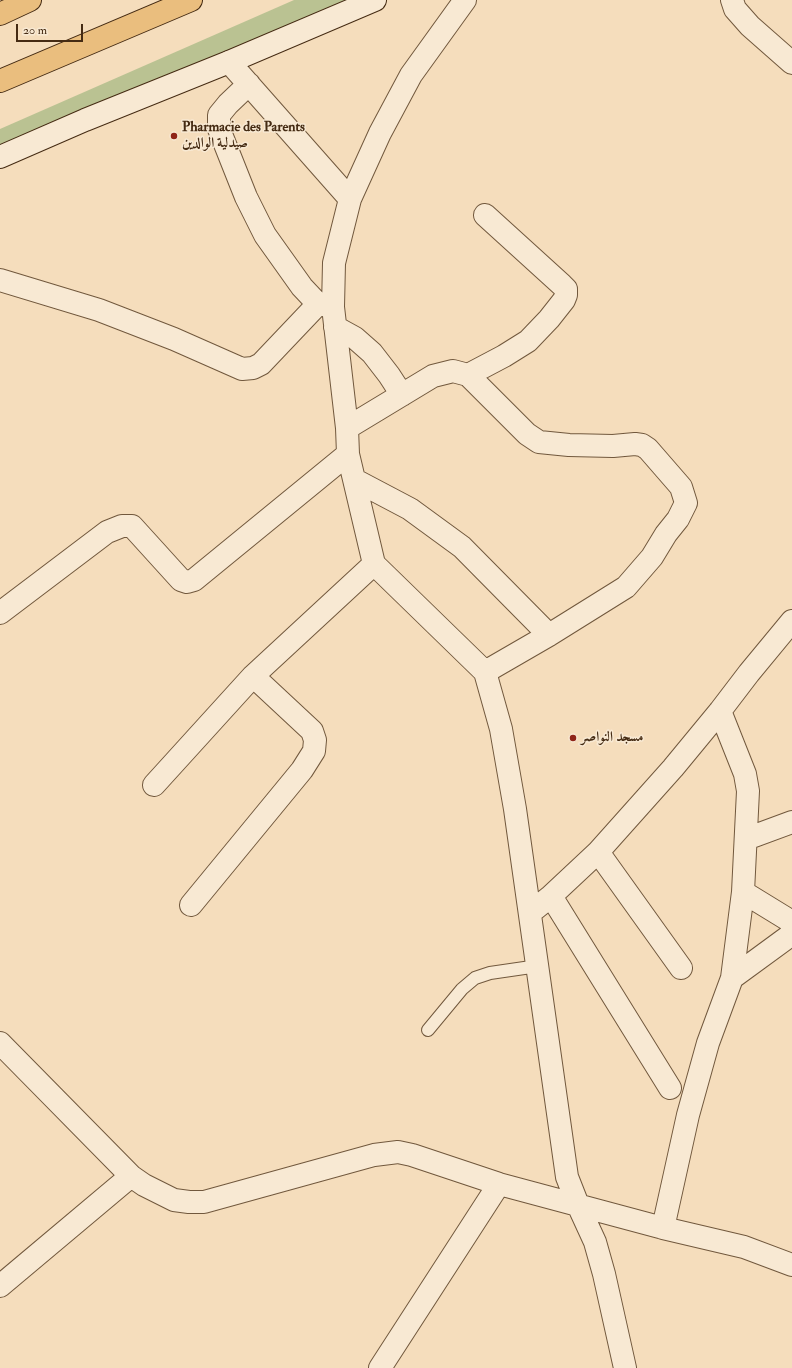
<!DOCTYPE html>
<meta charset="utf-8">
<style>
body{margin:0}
#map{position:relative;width:792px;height:1368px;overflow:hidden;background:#f5ddbc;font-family:"IM FELL Double Pica",serif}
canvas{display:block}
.scale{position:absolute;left:16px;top:24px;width:67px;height:18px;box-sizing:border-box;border:2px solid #452b13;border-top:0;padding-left:5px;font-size:12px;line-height:14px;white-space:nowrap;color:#452b13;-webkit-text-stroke:3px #f8e9d3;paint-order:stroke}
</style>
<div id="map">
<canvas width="792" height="1368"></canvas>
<div class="scale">20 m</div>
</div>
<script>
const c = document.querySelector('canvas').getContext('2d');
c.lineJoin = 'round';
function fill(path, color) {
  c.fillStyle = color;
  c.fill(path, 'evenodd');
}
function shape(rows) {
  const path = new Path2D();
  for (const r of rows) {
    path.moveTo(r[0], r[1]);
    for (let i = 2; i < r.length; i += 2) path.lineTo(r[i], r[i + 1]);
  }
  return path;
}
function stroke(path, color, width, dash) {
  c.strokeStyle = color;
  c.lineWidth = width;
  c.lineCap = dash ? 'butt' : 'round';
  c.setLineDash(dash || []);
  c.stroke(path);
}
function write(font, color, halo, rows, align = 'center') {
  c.font = font + ' "IM FELL Double Pica",Amiri,serif';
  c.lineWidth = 3;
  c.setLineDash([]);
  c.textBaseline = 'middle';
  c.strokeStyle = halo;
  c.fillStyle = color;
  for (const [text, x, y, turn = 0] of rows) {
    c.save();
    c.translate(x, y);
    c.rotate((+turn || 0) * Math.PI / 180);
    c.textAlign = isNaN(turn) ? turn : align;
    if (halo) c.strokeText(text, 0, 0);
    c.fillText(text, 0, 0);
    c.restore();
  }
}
fill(shape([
 [294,0,371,0,0,168,0,129]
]), '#bac292');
const lane = shape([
 [428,1030,462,989,475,978,490,973,538,966]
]);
const street = shape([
 [465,0,411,75,380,133,350,199,334,263,333,307,347,428,348,454,374,564,485,672,501,729,515,809,567,1177,578,1205,595,1242,604,1274,625,1368],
 [732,0,735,9,750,26,792,63],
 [229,62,350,199],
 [249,84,228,104,219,115,219,129,246,197,265,235,302,287,318,304,333,307],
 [0,280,99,310,174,339,242,369,253,368,261,364,318,304],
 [335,327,355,338,372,353,389,375,402,395],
 [468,375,527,434,539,442,569,445,613,446,635,444,642,445,648,449,681,487,686,503,678,519,666,534,652,557,626,587,549,635,485,672],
 [347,428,433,376,453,371,468,375,504,356,528,341,549,319,564,300,566,295,566,289,562,285,485,215],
 [355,480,410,509,462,547,549,635],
 [0,613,107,532,122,526,132,526,181,580,187,582,194,580,348,454],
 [154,785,253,676,374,564],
 [746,839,792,822],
 [598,852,681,968],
 [743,892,792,922],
 [551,896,670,1088],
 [191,905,302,770,314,751,315,740,312,731,253,676],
 [530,913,551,896,598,852,673,768,720,711,749,673,792,621],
 [732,978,792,934],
 [0,1043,131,1176,144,1185,174,1200,189,1202,204,1202,374,1155,398,1152,412,1155,499,1184,663,1228,744,1247,792,1265],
 [663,1228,688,1115,708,1043,732,978,743,892,748,791,745,774,720,711],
 [0,1286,131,1176],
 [380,1368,499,1184]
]);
const secondary = shape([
 [0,157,85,120,229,62,375,0]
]);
const highway = shape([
 [0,14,30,0],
 [0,81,191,0]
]);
stroke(lane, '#71583d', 14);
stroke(street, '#71583d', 24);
stroke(secondary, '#452b13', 24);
stroke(highway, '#452b13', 24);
stroke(lane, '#f8e9d3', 12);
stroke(street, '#f8e9d3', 22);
stroke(secondary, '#f8e9d3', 22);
stroke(highway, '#eabe7e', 22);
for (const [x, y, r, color] of [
 [174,136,4,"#8f2418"],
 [573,738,4,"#8f2418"]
]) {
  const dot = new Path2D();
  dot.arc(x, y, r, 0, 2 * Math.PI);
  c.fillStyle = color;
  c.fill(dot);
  stroke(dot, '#f8e9d3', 1.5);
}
write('bold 14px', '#452b13', '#f8e9d3', [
 ["Pharmacie des Parents",182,128],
 ["صيدلية الوالدين",182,144],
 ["مسجد النواصر",581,738]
], 'left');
</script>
